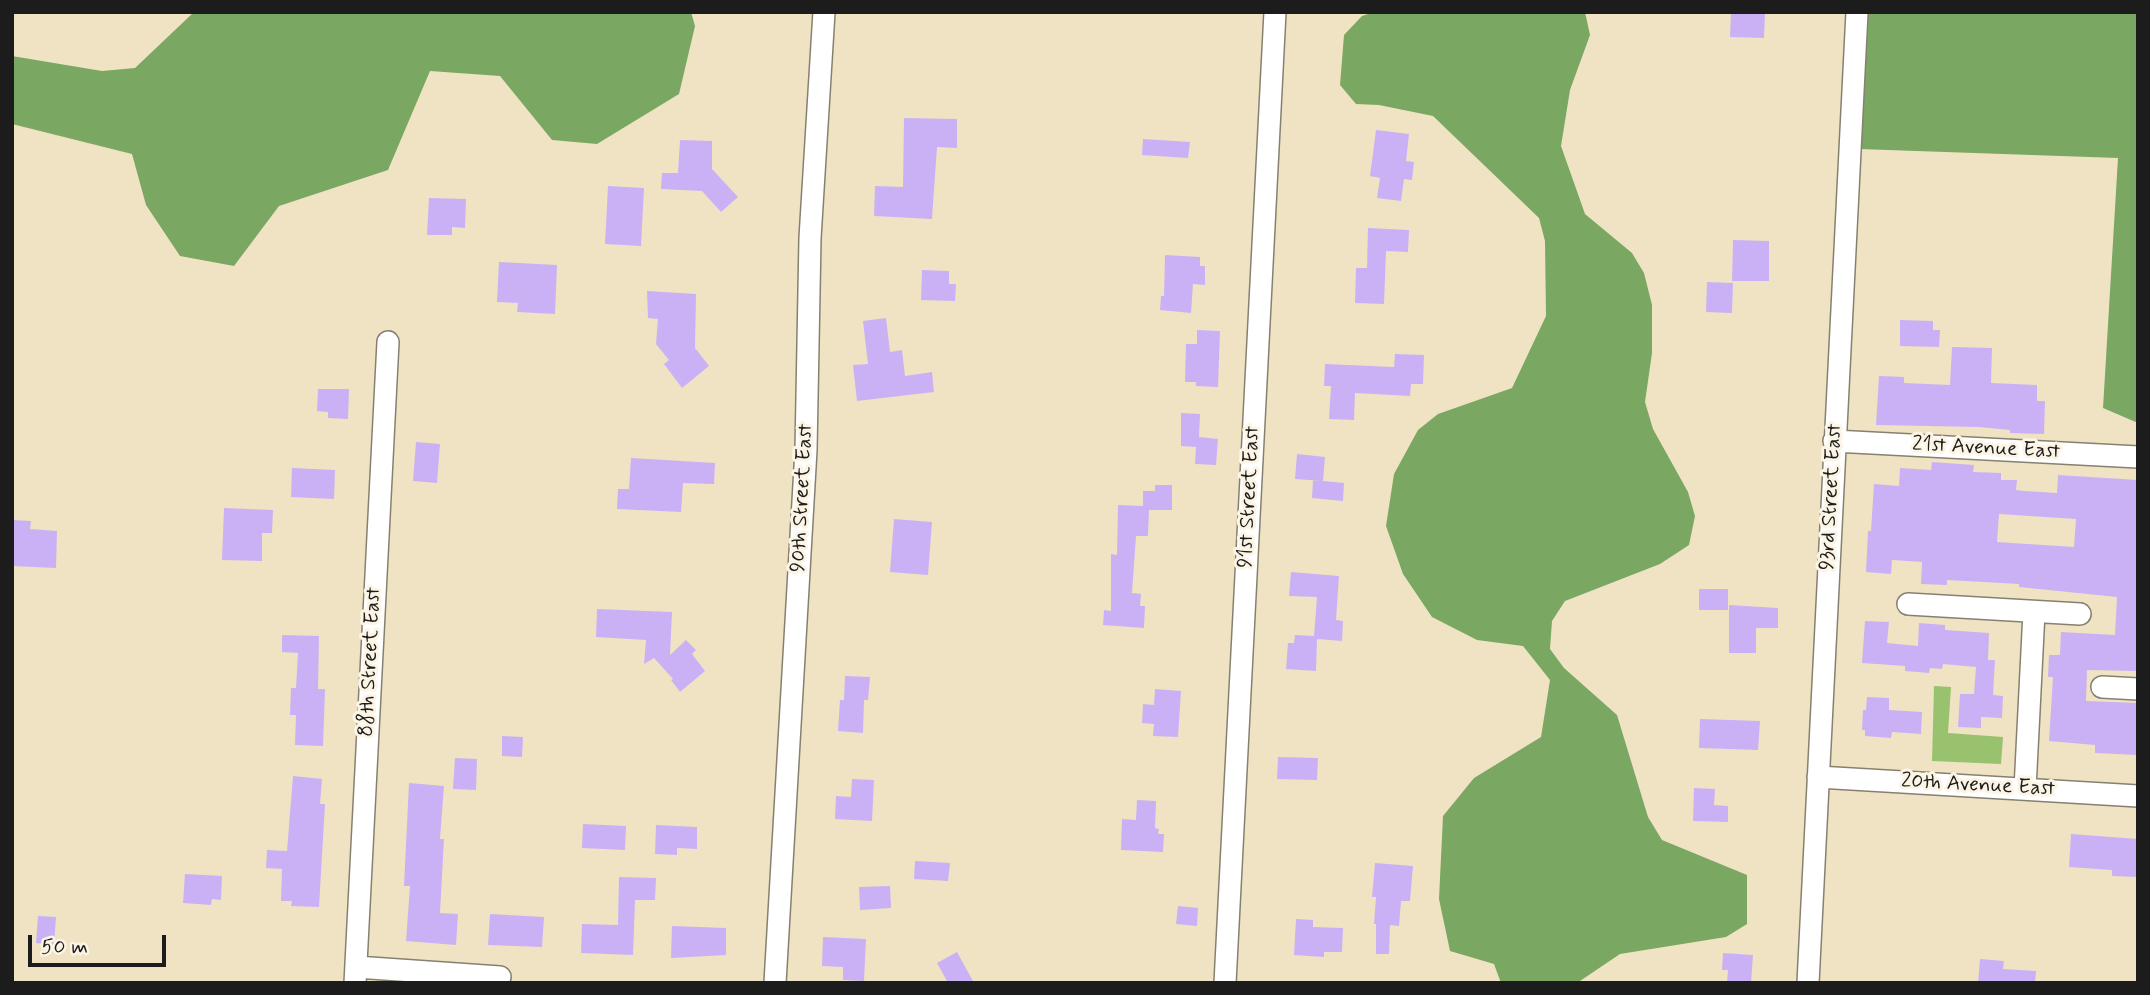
<!DOCTYPE html>
<style>
body{margin:0}
#map{position:relative;width:2150px;height:995px;overflow:hidden;background:#f0e3c3;font-family:Mynerve,sans-serif}
canvas{display:block}
.frame{position:absolute;inset:0;border:14px solid #1c1c1c;pointer-events:none}
.scale{position:absolute;left:28px;top:935px;width:138px;height:32px;box-sizing:border-box;border:4px solid #1c1c1c;border-top:0;padding-left:9px;font-size:21px;line-height:24px;white-space:nowrap;color:#1c1c1c;-webkit-text-stroke:5px #fcf5e5;paint-order:stroke}
</style>
<div id="map">
<canvas width="2150" height="995"></canvas>
<div class="frame"></div>
<div class="scale">50 m</div>
</div>
<script>
const c = document.querySelector('canvas').getContext('2d');
c.lineJoin = 'round';
function fill(path, color) {
  c.fillStyle = color;
  c.fill(path, 'evenodd');
}
function shape(rows) {
  const path = new Path2D();
  for (const r of rows) {
    path.moveTo(r[0], r[1]);
    for (let i = 2; i < r.length; i += 2) path.lineTo(r[i], r[i + 1]);
  }
  return path;
}
function stroke(path, color, width, dash) {
  c.strokeStyle = color;
  c.lineWidth = width;
  c.lineCap = dash ? 'butt' : 'round';
  c.setLineDash(dash || []);
  c.stroke(path);
}
function write(font, color, halo, rows, align = 'center') {
  c.font = font + ' Mynerve,sans-serif';
  c.lineWidth = 6;
  c.setLineDash([]);
  c.textBaseline = 'middle';
  c.strokeStyle = halo;
  c.fillStyle = color;
  for (const [text, x, y, turn = 0] of rows) {
    c.save();
    c.translate(x, y);
    c.rotate((+turn || 0) * Math.PI / 180);
    c.textAlign = isNaN(turn) ? turn : align;
    if (halo) c.strokeText(text, 0, 0);
    c.fillText(text, 0, 0);
    c.restore();
  }
}
fill(shape([
 [1934,686,1951,687,1948,733,2003,737,2001,764,1932,761]
]), '#99c26f');
fill(shape([
 [194,12,691,12,695,26,679,94,597,144,552,140,500,76,430,71,388,170,279,206,234,266,180,256,146,205,132,154,12,124,12,56,102,71,135,68],
 [1374,12,1585,12,1590,35,1570,90,1561,146,1585,214,1632,253,1644,273,1652,305,1652,353,1645,402,1653,429,1688,492,1695,516,1689,545,1660,564,1565,601,1552,621,1550,649,1564,668,1617,715,1648,817,1662,840,1747,875,1747,924,1726,937,1620,954,1577,983,1501,983,1494,964,1450,951,1439,899,1443,816,1474,778,1541,737,1550,680,1523,646,1477,640,1432,617,1403,574,1386,526,1394,474,1418,430,1438,414,1512,388,1546,316,1545,241,1539,218,1433,116,1379,105,1356,104,1340,85,1344,35,1362,16],
 [1868,12,2138,12,2138,423,2103,408,2118,158,1859,149]
]), '#7aa862');
fill(shape([
 [1731,12,1765,12,1764,38,1730,37],
 [904,118,957,119,957,148,937,147,932,219,874,216,875,186,903,187],
 [1376,130,1409,134,1406,161,1414,162,1412,180,1404,179,1401,201,1377,198,1380,178,1370,176],
 [1143,139,1190,142,1188,158,1142,155],
 [680,140,712,141,712,169,738,197,721,212,702,191,661,189,662,173,678,173],
 [608,186,644,188,641,246,605,244],
 [429,198,466,199,465,228,452,227,452,235,427,235],
 [1368,228,1409,230,1408,252,1386,251,1384,304,1355,303,1356,268,1367,268],
 [1733,240,1769,241,1769,281,1732,281],
 [1165,255,1200,257,1200,266,1205,266,1205,285,1193,284,1191,313,1160,310,1161,296,1164,296],
 [499,262,557,265,555,314,517,312,518,303,497,302],
 [922,270,949,271,949,284,956,284,955,301,921,300],
 [1707,282,1733,283,1732,313,1706,312],
 [647,291,696,294,695,348,709,366,682,388,664,364,669,360,656,344,658,319,648,318],
 [886,318,890,352,902,350,905,376,932,372,934,392,857,401,853,365,868,364,863,321],
 [1900,320,1933,321,1933,330,1940,330,1939,347,1900,346],
 [1197,330,1220,331,1218,387,1196,386,1196,382,1185,382,1186,344,1197,344],
 [1952,347,1992,348,1991,383,2037,385,2037,401,2045,401,2044,434,2010,433,2010,430,1979,427,1876,425,1879,376,1904,377,1904,383,1950,385],
 [1395,354,1424,355,1423,384,1411,384,1410,396,1355,393,1354,420,1329,419,1331,386,1324,386,1325,364,1394,367],
 [318,389,349,389,348,419,328,418,328,412,317,411],
 [1181,413,1200,414,1199,437,1218,439,1216,465,1195,464,1196,447,1181,446],
 [416,442,440,444,437,483,413,481],
 [1297,454,1325,457,1323,481,1295,479],
 [631,458,715,463,714,484,683,483,681,512,617,509,618,489,629,489],
 [1932,462,1974,465,1973,472,2001,473,2001,480,2017,480,2016,490,2024,491,2057,493,2058,475,2138,480,2138,671,2087,670,2086,701,2138,703,2138,755,2095,753,2095,745,2049,741,2053,677,2048,677,2049,655,2060,655,2061,632,2115,635,2117,597,2019,587,2019,584,1947,580,1947,585,1921,584,1922,562,1892,560,1891,574,1866,572,1868,531,1871,531,1874,484,1899,486,1900,468,1931,470],
 [1999,514,2076,519,2074,547,1997,542],
 [292,468,335,470,334,499,291,497],
 [1313,480,1344,483,1343,501,1312,498],
 [1155,485,1172,485,1172,510,1149,510,1148,536,1136,536,1132,593,1141,594,1140,606,1145,606,1144,628,1103,625,1104,610,1111,611,1111,554,1117,555,1118,505,1143,506,1143,491,1155,491],
 [224,508,273,510,272,533,262,533,262,561,222,560],
 [894,519,932,522,928,575,890,572],
 [12,520,31,521,30,529,57,531,56,568,12,566],
 [1291,572,1339,576,1336,620,1343,621,1342,641,1317,639,1316,671,1286,669,1288,643,1294,643,1295,635,1314,636,1317,597,1289,596],
 [1699,589,1728,589,1728,610,1699,610],
 [1729,605,1778,608,1778,628,1756,628,1756,653,1729,653],
 [597,609,672,612,670,655,686,640,696,650,692,654,705,671,680,692,671,680,673,679,654,658,644,664,646,640,596,637],
 [1865,621,1889,622,1887,643,1918,646,1919,623,1945,625,1945,630,1989,633,1988,660,1995,660,1993,695,2003,696,2002,718,1981,717,1981,728,1958,727,1960,694,1974,694,1976,667,1943,664,1942,669,1930,668,1929,673,1905,671,1905,666,1862,663],
 [282,635,319,636,318,689,325,689,323,746,295,745,296,715,290,715,291,688,296,688,298,653,282,652],
 [845,676,870,677,868,700,864,700,863,733,838,731,840,700,844,700],
 [1155,689,1181,691,1178,737,1153,736,1154,724,1142,723,1143,704,1154,705],
 [1867,697,1889,698,1889,710,1922,712,1921,734,1892,732,1891,738,1865,736,1865,730,1862,730,1863,710,1866,710],
 [1700,719,1760,721,1758,750,1699,748],
 [502,736,523,737,522,757,502,756],
 [1278,757,1318,758,1317,780,1277,779],
 [455,758,477,759,476,790,453,789],
 [293,776,322,779,320,804,325,804,319,907,291,906,292,901,281,901,282,869,266,868,267,850,287,851],
 [852,779,874,780,872,821,835,819,836,796,851,797],
 [409,783,444,786,440,839,444,839,440,913,458,914,456,945,406,941,410,886,404,886],
 [1694,788,1715,789,1714,805,1728,806,1728,822,1693,821],
 [1137,800,1156,801,1155,828,1159,829,1158,834,1164,834,1163,852,1121,850,1122,819,1136,820],
 [583,824,626,826,625,850,582,848],
 [656,825,697,827,697,849,677,848,677,855,655,854],
 [2071,834,2138,839,2138,877,2112,876,2112,870,2069,867],
 [915,861,950,863,948,881,914,879],
 [1375,863,1413,866,1410,901,1401,901,1399,926,1390,925,1389,954,1376,954,1376,924,1374,924,1376,897,1372,897],
 [185,874,222,876,221,900,212,899,211,905,183,903],
 [619,877,656,878,655,900,635,900,633,955,581,953,582,924,618,925],
 [890,886,891,908,860,910,859,887],
 [1178,906,1198,908,1197,926,1176,924],
 [490,914,544,917,542,947,488,945],
 [38,916,56,917,54,945,36,943],
 [1296,919,1313,920,1313,927,1343,928,1342,952,1324,952,1324,957,1294,955],
 [672,926,726,928,726,955,671,958],
 [823,937,866,939,864,981,843,980,843,967,822,966],
 [957,952,974,983,948,983,937,963],
 [1723,953,1753,955,1751,983,1727,983,1728,970,1722,970],
 [1980,959,2004,961,2003,969,2036,971,2035,983,1978,983]
]), '#cab1f5');
const minor = shape([
 [1834,441,2138,457],
 [1908,604,2080,614],
 [2102,687,2138,689],
 [1818,777,2138,796],
 [2025,789,2034,612],
 [356,967,500,977],
 [355,983,388,342],
 [775,983,806,450,810,238,824,12],
 [1225,983,1275,12],
 [1808,983,1857,12]
]);
stroke(minor, '#868070', 24);
stroke(minor, '#fff', 21);
write('21px', '#1c1c1c', '#fcf5e5', [
 ["21st Avenue East",1986,449,3],
 ["91st Street East",1250,497,-87],
 ["93rd Street East",1832,497,-87],
 ["90th Street East",803,498,-87],
 ["88th Street East",371,662,-87],
 ["20th Avenue East",1978,786,3]
]);
</script>
